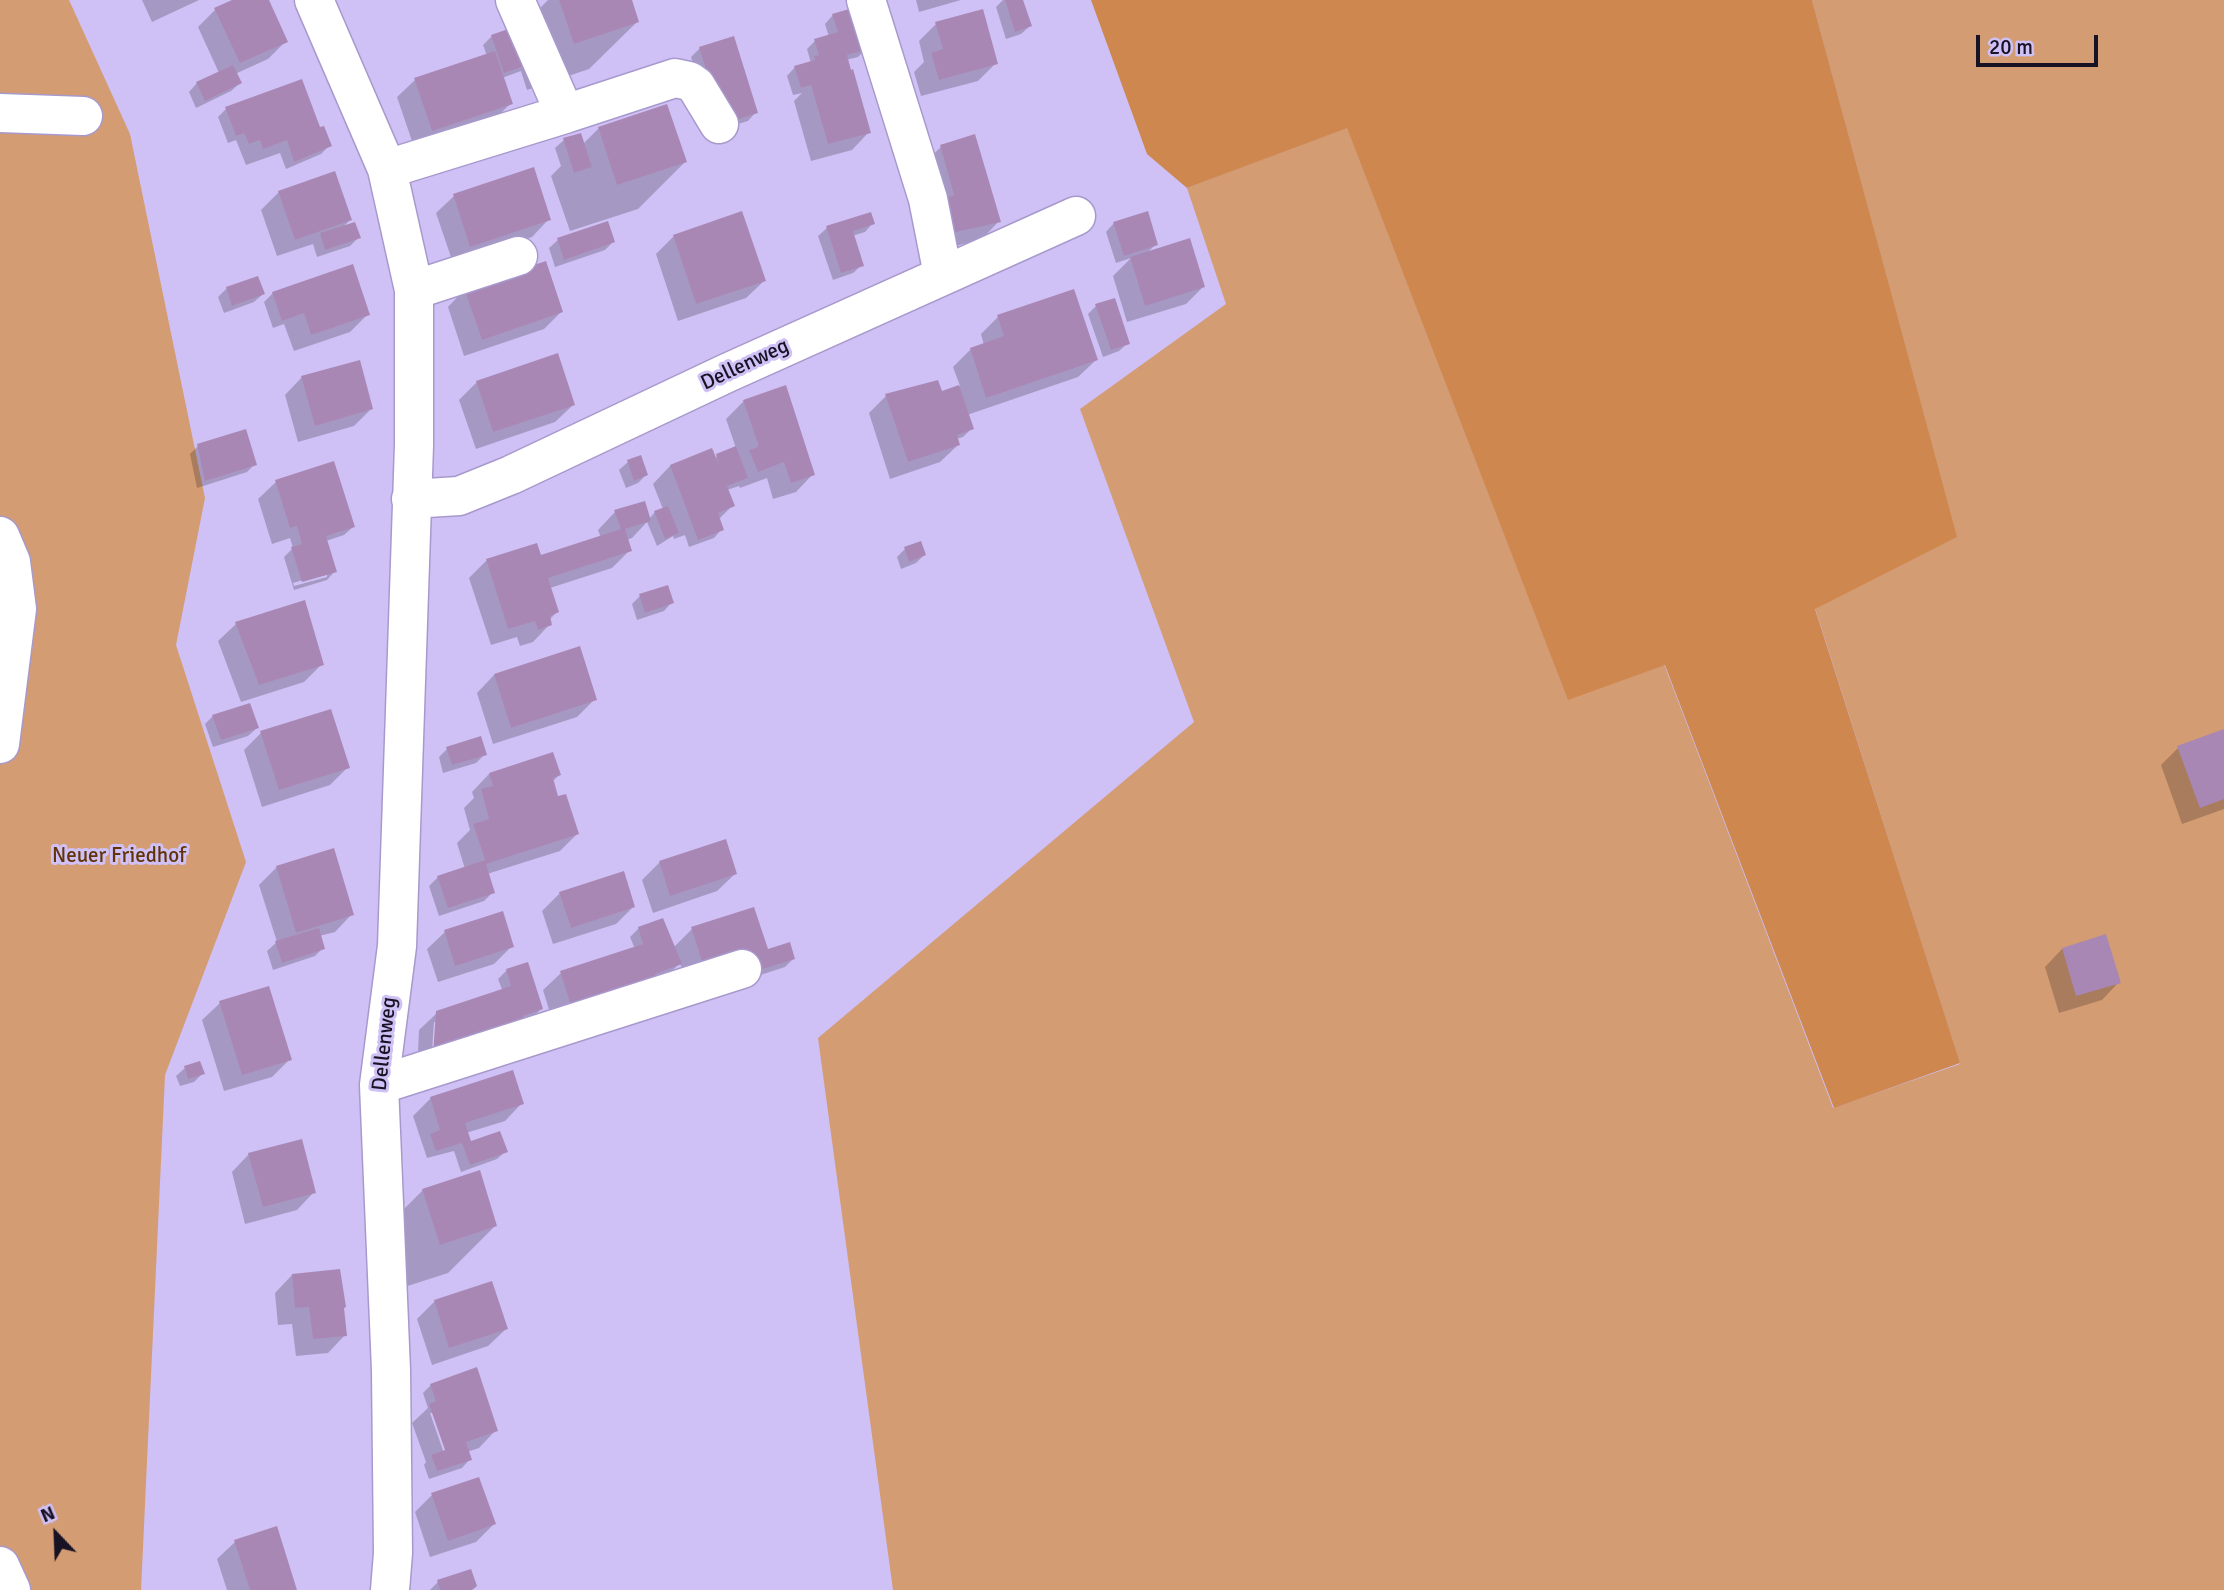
<!DOCTYPE html>
<style>
body{margin:0}
#map{position:relative;width:2224px;height:1590px;overflow:hidden;background:#cfc0f5;font-family:Signika,sans-serif}
canvas{display:block}
.north{position:absolute;left:21px;top:1499px;width:70px;height:70px;-webkit-text-stroke:5px #cfc0f5;paint-order:stroke;rotate:337deg;font-size:19px;font-weight:700;line-height:28px;text-align:center;color:#181225}
.north::after{content:'';display:block;margin:auto;width:24px;height:32px;background:#181225;clip-path:polygon(50% 0,100% 100%,50% 72%,0 100%)}
.scale{position:absolute;left:1976px;top:35px;width:122px;height:32px;box-sizing:border-box;border:4px solid #181225;border-top:0;padding-left:9px;font-size:21px;line-height:24px;white-space:nowrap;color:#181225;-webkit-text-stroke:5px #cfc0f5;paint-order:stroke}
</style>
<div id="map">
<canvas width="2224" height="1590"></canvas>
<div class="north">N</div>
<div class="scale">20 m</div>
</div>
<script>
const c = document.querySelector('canvas').getContext('2d');
c.lineJoin = 'round';
function fill(path, color) {
  c.fillStyle = color;
  c.fill(path, 'evenodd');
}
function shape(rows) {
  const path = new Path2D();
  for (const r of rows) {
    path.moveTo(r[0], r[1]);
    for (let i = 2; i < r.length; i += 2) path.lineTo(r[i], r[i + 1]);
  }
  return path;
}
function stroke(path, color, width, dash) {
  c.strokeStyle = color;
  c.lineWidth = width;
  c.lineCap = dash ? 'butt' : 'round';
  c.setLineDash(dash || []);
  c.stroke(path);
}
function write(font, color, halo, rows, align = 'center') {
  c.font = font + ' Signika,sans-serif';
  c.lineWidth = 6;
  c.setLineDash([]);
  c.textBaseline = 'middle';
  c.strokeStyle = halo;
  c.fillStyle = color;
  for (const [text, x, y, turn = 0] of rows) {
    c.save();
    c.translate(x, y);
    c.rotate((+turn || 0) * Math.PI / 180);
    c.textAlign = isNaN(turn) ? turn : align;
    if (halo) c.strokeText(text, 0, 0);
    c.fillText(text, 0, 0);
    c.restore();
  }
}
fill(shape([
 [0,0,69,0,130,134,205,498,176,645,246,862,165,1075,141,1590,0,1590],
 [1812,0,2224,0,2224,1590,893,1590,818,1038,1194,722,1080,409,1226,304,1187,188,1347,127,1568,699,1664,664,1833,1108,1960,1064,1815,608,1956,537]
]), '#d39c73');
fill(shape([
 [1091,0,1812,0,1957,537,1815,609,1960,1063,1834,1108,1665,665,1568,700,1347,128,1187,188,1147,154]
]), '#ce874f');
fill(shape([
 [142,0,199,0,152,22],
 [236,0,267,0,286,41,268,59,235,74,240,83,231,91,196,108,189,92,197,83,219,73,198,27,215,10],
 [548,0,630,0,637,22,589,69,527,90,521,71,502,78,511,103,493,121,414,147,397,97,415,80,487,56,483,45,492,36,517,31],
 [916,0,961,0,919,12],
 [1003,0,1022,0,1030,26,1021,34,1006,39,996,7],
 [833,15,867,48,858,57,846,60,869,132,852,150,811,161,794,101,802,93,793,95,787,76,795,67,811,63,807,49,815,41,829,37,825,24],
 [936,24,996,63,978,81,921,96,914,72,924,62,919,41],
 [700,48,756,112,748,121,721,129,703,93,691,57],
 [226,109,319,129,330,145,321,154,286,169,280,153,246,165,236,140,228,143,218,117],
 [599,128,685,162,638,209,570,231,551,176,561,166,555,148,564,140,583,144],
 [974,137,999,221,982,239,948,248,923,164,941,147],
 [533,169,549,219,532,237,453,263,436,213,454,196],
 [279,192,350,220,342,228,359,237,350,246,317,257,313,244,277,256,261,210],
 [873,223,865,232,852,236,862,265,853,273,833,280,818,236,827,228],
 [1114,223,1156,244,1147,253,1203,287,1186,304,1127,322,1113,276,1131,258,1116,263,1106,232],
 [674,236,764,281,746,298,678,321,656,254],
 [558,240,613,242,605,250,555,267,549,248],
 [227,288,263,294,254,302,224,313,218,297],
 [465,289,561,312,544,329,464,356,448,307],
 [273,293,368,314,350,332,294,351,284,324,273,328,264,302],
 [1096,306,1128,343,1119,351,1103,357,1088,314],
 [998,317,1096,360,1078,377,967,415,972,428,963,437,956,439,958,445,940,462,890,479,869,413,886,396,941,394,960,386,953,367,971,349,984,345,981,334],
 [302,377,371,409,354,426,298,442,285,395],
 [477,382,573,405,555,422,476,449,459,400],
 [744,401,813,474,796,492,773,499,767,478,740,488,739,486,727,490,732,506,718,520,722,529,714,538,689,547,685,535,674,539,673,536,657,546,647,522,632,538,626,540,630,550,612,568,550,588,557,612,549,620,550,624,533,642,520,646,517,637,491,645,469,578,486,561,536,545,540,557,601,538,598,530,615,512,649,519,655,512,663,509,653,484,670,466,711,450,714,458,736,448,726,419],
 [198,446,255,464,247,472,197,488,190,454],
 [640,457,646,475,638,483,626,488,619,470,628,462],
 [276,482,353,527,344,535,326,541,335,571,327,580,294,590,284,557,293,548,290,538,272,544,258,499],
 [327,573,327,577,294,586,293,583],
 [905,549,924,555,916,563,901,569,897,557],
 [640,596,672,602,664,611,637,620,632,604],
 [236,624,322,664,304,682,241,702,218,641],
 [494,675,595,699,577,717,493,744,477,693],
 [213,716,257,728,248,736,213,747,205,724],
 [2224,731,2224,809,2182,824,2161,765,2178,748],
 [261,733,348,767,330,785,262,807,244,750],
 [447,749,485,754,476,763,443,773,439,757],
 [489,774,559,775,552,782,557,798,577,834,560,851,487,874,493,892,484,901,439,916,429,886,438,877,465,869,457,843,470,830,464,808,474,798,472,792],
 [660,862,735,874,717,891,653,913,642,880],
 [277,867,352,914,335,932,319,936,323,948,315,956,273,970,267,951,277,942,259,885],
 [560,893,633,907,616,924,553,944,542,911],
 [639,928,673,948,692,929,793,959,785,967,748,979,688,987,680,963,671,972,555,1029,543,990,561,973,635,949,630,937],
 [445,932,512,946,494,964,438,982,427,949],
 [2062,949,2119,982,2102,1000,2059,1013,2045,967],
 [507,970,541,1009,533,1017,417,1073,419,1030,437,1013,503,992,498,979],
 [434,1022,437,1022,431,1065],
 [220,1003,290,1059,272,1077,224,1091,202,1020],
 [185,1068,203,1073,194,1082,180,1086,176,1076],
 [431,1098,522,1103,505,1121,466,1133,469,1143,506,1151,497,1159,461,1172,454,1151,427,1158,413,1116],
 [249,1154,314,1192,297,1210,245,1224,232,1172],
 [423,1190,495,1226,448,1273,392,1291,375,1238],
 [292,1275,342,1309,345,1335,328,1353,296,1356,292,1324,278,1325,275,1293],
 [435,1301,506,1329,488,1346,432,1365,417,1319],
 [431,1385,496,1430,479,1448,467,1452,470,1459,462,1468,429,1479,424,1465,426,1462,412,1423,428,1408,423,1393],
 [430,1413,434,1413,450,1457,446,1459],
 [432,1495,494,1524,476,1542,430,1557,415,1512],
 [235,1542,295,1590,227,1590,217,1559],
 [438,1582,471,1590,430,1590]
]), '#0003');
fill(shape([
 [232,0,269,0,288,42,240,63,214,8],
 [559,0,632,0,639,22,574,44],
 [1005,0,1023,0,1032,26,1015,32],
 [856,7,869,49,847,55,851,70,853,69,871,133,828,144,811,85,801,88,794,66,815,60,814,56,819,55,814,39,838,32,832,14],
 [983,9,998,64,939,80,931,53,943,49,935,22],
 [517,26,531,64,504,73,491,35],
 [734,36,758,113,729,122,711,86,699,47],
 [495,51,513,104,432,131,414,78],
 [233,65,242,83,205,101,196,82],
 [302,79,320,127,324,126,332,146,294,162,287,140,263,149,260,140,249,144,244,133,236,136,225,107],
 [667,104,687,162,617,185,598,127],
 [581,133,592,167,574,173,563,138],
 [975,134,1001,222,947,234,937,200,954,195,940,145],
 [534,167,551,220,470,247,453,194],
 [335,171,352,220,295,240,278,191],
 [742,211,766,281,696,304,673,235],
 [1148,211,1158,245,1124,256,1113,222],
 [871,212,875,224,853,231,864,266,841,273,826,226],
 [608,221,615,242,564,260,557,238],
 [355,222,361,238,325,250,320,233],
 [1190,238,1205,287,1145,306,1130,257],
 [546,261,563,312,482,340,464,288],
 [353,264,370,315,311,335,304,313,282,321,272,292],
 [258,276,265,294,232,306,226,287],
 [1074,289,1098,360,986,398,970,348,1004,336,997,315],
 [1115,298,1130,344,1111,350,1095,304],
 [558,353,575,405,493,432,476,381],
 [360,360,373,409,315,426,301,376],
 [938,380,942,391,959,385,974,429,957,435,960,445,908,462,885,394],
 [786,385,815,475,791,483,784,462,758,472,749,450,758,447,758,444,743,400],
 [246,429,257,465,205,481,197,444],
 [736,446,748,478,727,486,735,506,718,513,724,530,698,540,670,465,712,448,719,465,716,454],
 [641,455,648,475,634,481,627,460],
 [334,461,355,527,326,536,337,572,302,582,291,547,302,544,297,526,290,528,275,480],
 [645,501,651,521,625,529,632,551,548,578,559,612,550,616,552,625,538,630,535,621,508,629,486,559,537,543,541,555,621,529,614,510],
 [668,506,679,533,665,539,654,511],
 [921,541,926,555,909,562,904,547],
 [668,585,674,603,645,613,639,594],
 [305,600,324,665,259,685,235,622],
 [580,646,597,700,511,728,494,674],
 [250,703,259,728,221,740,212,715],
 [331,709,350,768,279,790,260,731],
 [2224,729,2224,799,2200,808,2177,746],
 [481,736,487,755,452,765,446,747],
 [553,752,561,775,553,778,558,796,566,794,579,834,486,864,495,893,448,908,437,876,485,860,473,824,489,819,481,789,493,786,489,773],
 [726,839,737,874,670,896,659,861],
 [334,848,354,915,296,933,276,866],
 [624,871,635,907,571,928,559,892],
 [754,907,768,949,790,942,795,959,756,971,705,971,691,927],
 [503,911,514,947,455,966,444,930],
 [663,918,682,964,655,974,658,984,573,1012,560,971,643,944,638,927],
 [319,928,325,949,282,963,275,941],
 [2106,934,2121,983,2076,996,2062,948],
 [528,962,543,1009,523,1016,526,1027,433,1056,436,1011,511,986,506,969],
 [269,986,292,1060,242,1075,219,1001],
 [200,1061,205,1074,188,1079,184,1066],
 [513,1070,524,1104,465,1123,471,1141,500,1131,508,1152,470,1165,462,1143,436,1151,430,1134,440,1130,430,1097],
 [302,1139,316,1193,263,1207,248,1153],
 [480,1170,497,1226,440,1245,422,1189],
 [340,1269,346,1307,344,1308,347,1336,313,1339,309,1307,295,1308,292,1274],
 [492,1281,508,1329,449,1348,434,1300],
 [477,1367,498,1431,466,1442,472,1460,437,1471,431,1455,445,1450,429,1404,436,1401,430,1384],
 [479,1477,496,1524,448,1541,431,1493],
 [277,1526,297,1590,250,1590,234,1540],
 [471,1569,477,1586,472,1590,440,1590,437,1580]
]), '#a987b4');
const minor = shape([
 [314,0,387,169,414,290,414,445,397,946,379,1085,391,1370,393,1553,390,1590],
 [866,0,928,199,943,275],
 [0,113,83,116],
 [565,114,675,78,689,81,696,86,719,124],
 [387,169,565,114,515,0],
 [414,290,518,256],
 [411,499,459,496,511,475,727,373,1076,216],
 [0,536,11,562,17,609,0,744],
 [379,1085,742,969],
 [0,1566,11,1590]
]);
stroke(minor, '#a899cd', 41);
stroke(minor, '#fff', 38);
write('21px', '#181225', '#cfc0f5', [
 ["Dellenweg",745,365,-25],
 ["Dellenweg",385,1044,-84]
]);
write('21px', '#613305', '#cfc0f5', [
 ["Neuer Friedhof",119,856]
]);
</script>
